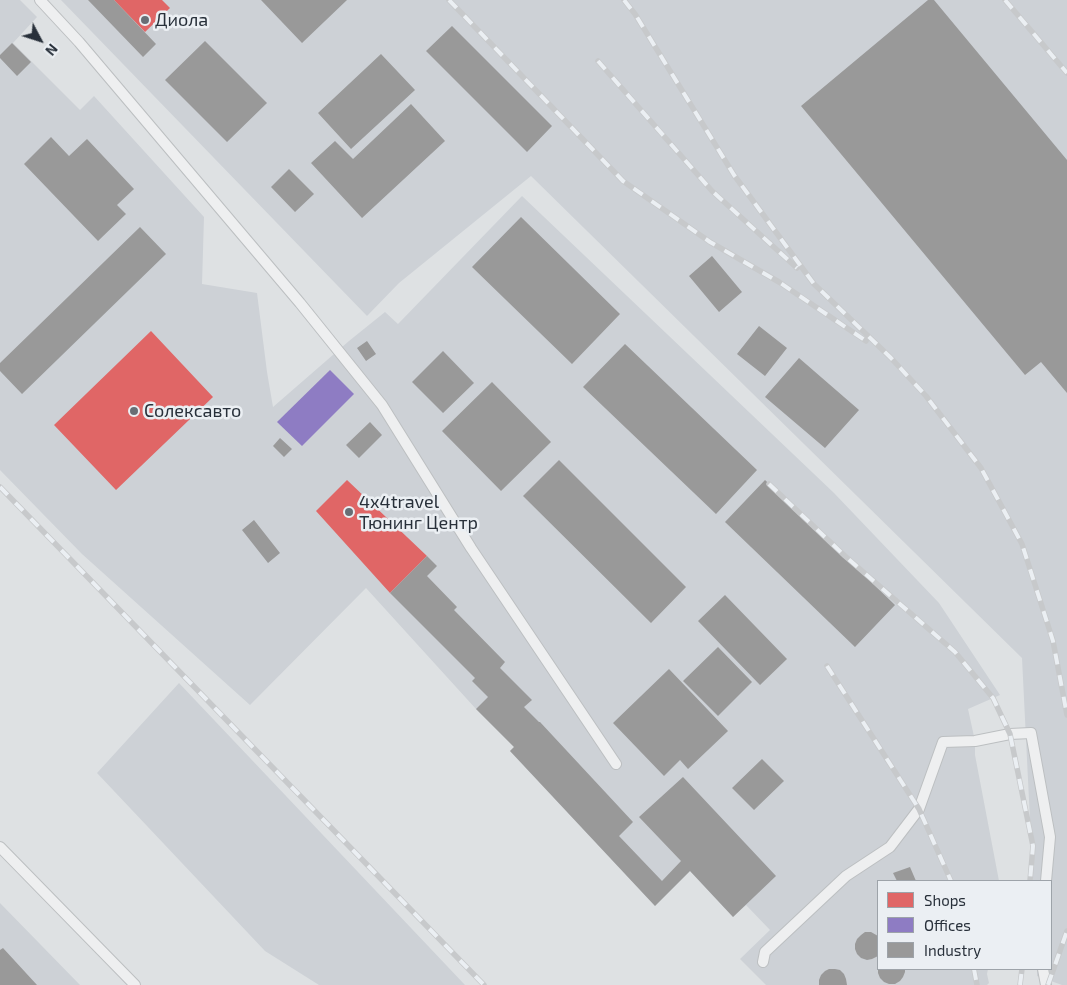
<!DOCTYPE html>
<meta charset="utf-8">
<style>
body{margin:0}
#map{position:relative;width:1067px;height:985px;overflow:hidden;background:#dee1e3;font-family:"Exo 2",sans-serif}
canvas{display:block}
.legend{position:absolute;left:877px;top:880px;width:175px;height:90px;box-sizing:border-box;background:#ebeff3;border:1px solid #9da3a9;margin:0;padding:6px 9px;list-style:none;font-size:15px;color:#28303a}
.legend li{display:flex;align-items:center;gap:10px;height:25px}
.legend b{width:25px;border:1px solid #9da3a9}
.north{position:absolute;left:15px;top:15px;width:50px;height:50px;-webkit-text-stroke:4px #ebeff3;paint-order:stroke;rotate:130deg;font-size:14px;font-weight:700;line-height:20px;text-align:center;color:#28303a}
.north::after{content:'';display:block;margin:auto;width:18px;height:22px;background:#28303a;clip-path:polygon(50% 0,100% 100%,50% 72%,0 100%)}
</style>
<div id="map">
<canvas width="1067" height="985"></canvas>
<ul class="legend">
<li><b style="height:14px;background:#e06666"></b>Shops</li>
<li><b style="height:14px;background:#8e7cc3"></b>Offices</li>
<li><b style="height:14px;background:#999"></b>Industry</li>
</ul>
<div class="north">N</div>
</div>
<script>
const c = document.querySelector('canvas').getContext('2d');
c.lineJoin = 'round';
function fill(path, color) {
  c.fillStyle = color;
  c.fill(path, 'evenodd');
}
function shape(rows) {
  const path = new Path2D();
  for (const r of rows) {
    path.moveTo(r[0], r[1]);
    for (let i = 2; i < r.length; i += 2) path.lineTo(r[i], r[i + 1]);
  }
  return path;
}
function stroke(path, color, width, dash) {
  c.strokeStyle = color;
  c.lineWidth = width;
  c.lineCap = dash ? 'butt' : 'round';
  c.setLineDash(dash || []);
  c.stroke(path);
}
function write(font, color, halo, rows, align = 'center') {
  c.font = font + ' "Exo 2",sans-serif';
  c.lineWidth = 5;
  c.setLineDash([]);
  c.textBaseline = 'middle';
  c.strokeStyle = halo;
  c.fillStyle = color;
  for (const [text, x, y, turn = 0] of rows) {
    c.save();
    c.translate(x, y);
    c.rotate((+turn || 0) * Math.PI / 180);
    c.textAlign = isNaN(turn) ? turn : align;
    if (halo) c.strokeText(text, 0, 0);
    c.fillText(text, 0, 0);
    c.restore();
  }
}
fill(shape([
 [0,0,20,0,37,17,13,43,80,110,94,96,204,217,202,284,257,293,267,372,273,407,349,341,385,312,398,324,522,196,834,493,939,603,1000,695,968,709,975,741,975,755,999,881,878,881,878,969,988,969,987,974,989,983,987,985,766,985,740,959,770,930,746,905,733,917,690,871,655,906,510,751,514,747,476,709,366,588,250,705,82,554,0,470],
 [61,0,1067,0,1067,985,1062,985,1037,976,1037,969,1051,969,1051,881,1033,881,1022,658,531,176,399,283,367,316],
 [179,683,465,985,319,985,265,951,97,773],
 [0,903,80,985,0,985]
]), '#cdd1d6');
fill(shape([
 [114,0,162,0,170,8,145,32],
 [151,331,213,397,116,490,54,425],
 [347,480,427,556,390,593,316,511]
]), '#e06666');
fill(shape([
 [330,370,354,394,302,446,277,422]
]), '#8e7cc3');
fill(shape([
 [88,0,114,0,156,44,143,57],
 [261,0,347,0,302,43],
 [928,0,934,0,1067,160,1067,393,1041,362,1025,375,801,106],
 [452,26,552,126,527,152,426,51],
 [205,41,267,103,227,142,165,80],
 [12,43,31,62,17,76,0,58,0,55],
 [381,54,415,90,351,149,318,113],
 [411,104,445,141,362,218,311,163,335,141,353,159],
 [51,137,69,156,87,139,134,189,117,205,126,214,98,241,24,164],
 [289,169,314,194,295,212,271,187],
 [521,217,620,314,572,364,472,267],
 [140,227,166,254,22,394,0,371,0,363],
 [712,256,742,292,719,312,689,276],
 [759,326,787,348,765,376,737,354],
 [367,341,376,354,366,361,357,348],
 [625,344,757,470,716,514,583,387],
 [443,351,474,383,443,413,412,382],
 [799,358,859,410,825,448,765,397],
 [492,382,551,442,501,491,442,431],
 [370,422,382,435,359,458,346,445],
 [280,438,292,449,284,457,273,446],
 [559,460,686,587,651,623,523,496],
 [765,480,895,605,855,647,725,522],
 [254,520,280,553,268,563,242,530],
 [427,556,437,566,427,576,457,607,454,610,505,662,500,668,532,700,524,707,539,722,540,722,633,822,619,836,662,881,681,861,639,817,683,777,776,876,733,917,690,871,655,906,510,751,514,747,476,709,488,697,472,681,475,678,390,593],
 [725,595,787,659,760,685,698,621],
 [718,647,752,682,718,716,683,681],
 [669,669,728,731,688,769,680,760,664,776,613,723],
 [762,759,784,781,754,810,732,788],
 [910,867,916,881,897,881,893,873],
 [865,932,871,932,878,936,878,956,872,959,867,960,861,958,857,954,855,949,855,944,857,939,861,935],
 [3,948,37,985,0,985,0,950],
 [829,969,835,969,840,970,844,974,846,979,847,985,819,985,819,980,821,975,825,971],
 [878,969,905,969,905,972,903,977,900,981,895,984,889,984,884,982,880,978,878,973]
]), '#999');
const lane = shape([
 [40,0,79,42,300,303,382,405,471,548,616,764],
 [0,847,135,985],
 [763,962,765,952,846,876,890,847,919,809,943,742,975,741,1010,734,1031,733,1050,837,1046,881],
 [1043,969,1046,985]
]);
stroke(lane, '#bcbfc1', 12);
stroke(lane, '#eeeff0', 10);
const rail = shape([
 [449,0,623,181,710,242,779,282,866,341],
 [624,0,635,14,734,175,814,284,891,358,926,396,981,468,1022,544,1053,641,1067,715],
 [1005,0,1067,73],
 [598,61,712,191,797,268],
 [769,484,845,556,955,652,993,698,1010,734,1033,846,1030,881],
 [0,487,484,985],
 [827,666,919,809,951,881],
 [974,969,977,985],
 [1020,985,1022,969],
 [1048,985,1067,931]
]);
stroke(rail, '#c7c9cb', 5.5);
stroke(rail, '#ebeff3', 4, [11]);
for (const [x, y, r, color] of [
 [145,20,5,"#686e75"],
 [134,411,5,"#686e75"],
 [349,512,5,"#686e75"]
]) {
  const dot = new Path2D();
  dot.arc(x, y, r, 0, 2 * Math.PI);
  c.fillStyle = color;
  c.fill(dot);
  stroke(dot, '#ebeff3', 2);
}
write('18px', '#28303a', '#ebeff3', [
 ["Диола",155,20],
 ["Солексавто",144,411],
 ["4x4travel",359,502],
 ["Тюнинг Центр",359,523]
], 'left');
</script>
